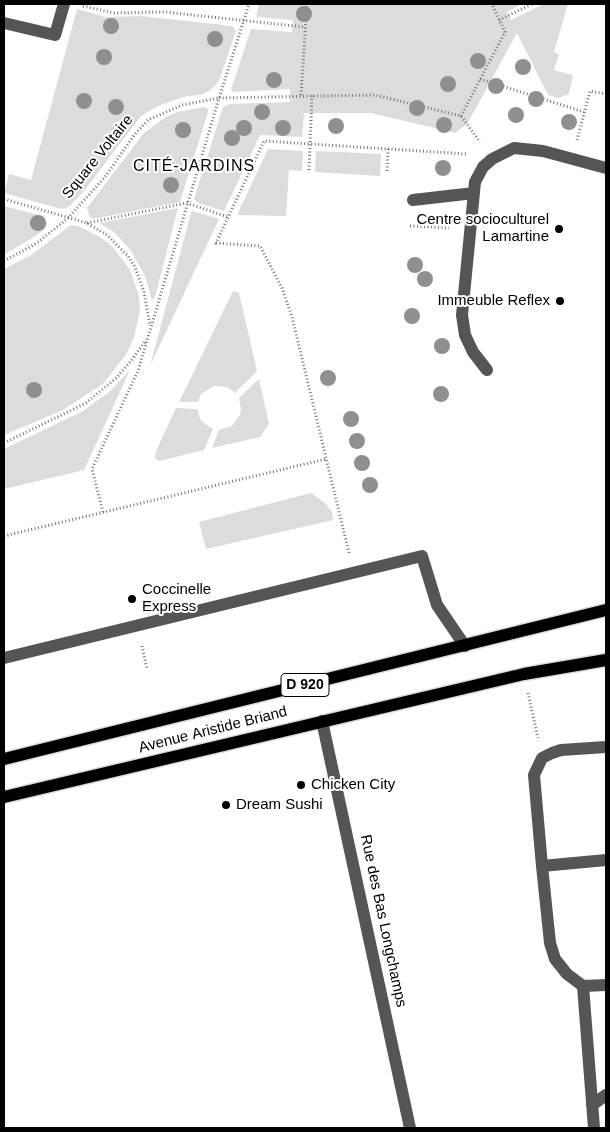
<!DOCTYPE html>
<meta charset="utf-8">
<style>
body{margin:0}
#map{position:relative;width:610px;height:1132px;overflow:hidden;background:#fff;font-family:Arial,sans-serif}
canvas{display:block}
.frame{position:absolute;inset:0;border:5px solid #000;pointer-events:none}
</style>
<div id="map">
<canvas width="610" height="1132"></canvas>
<div class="frame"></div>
</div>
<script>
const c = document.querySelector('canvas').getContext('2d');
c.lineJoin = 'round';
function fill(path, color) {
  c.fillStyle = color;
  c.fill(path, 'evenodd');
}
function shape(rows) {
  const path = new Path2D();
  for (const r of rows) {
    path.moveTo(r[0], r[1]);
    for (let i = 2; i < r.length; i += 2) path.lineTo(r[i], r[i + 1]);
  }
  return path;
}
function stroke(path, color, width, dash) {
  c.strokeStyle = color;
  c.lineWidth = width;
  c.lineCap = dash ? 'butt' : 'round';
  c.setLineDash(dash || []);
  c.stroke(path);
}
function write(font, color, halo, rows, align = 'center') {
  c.font = font + ' Arial,sans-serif';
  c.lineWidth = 4;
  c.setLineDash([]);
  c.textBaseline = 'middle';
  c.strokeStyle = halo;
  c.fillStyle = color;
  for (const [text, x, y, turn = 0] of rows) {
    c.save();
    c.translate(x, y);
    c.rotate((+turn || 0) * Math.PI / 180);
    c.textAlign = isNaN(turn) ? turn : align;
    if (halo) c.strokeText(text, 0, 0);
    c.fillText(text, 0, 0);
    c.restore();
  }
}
fill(shape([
 [259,4,522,4,507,12,511,20,544,4,568,4,554,52,559,54,554,70,573,75,569,94,558,98,548,95,517,33,467,124,455,133,371,113,304,113,302,137,260,135,224,211,198,203,194,199,223,107,230,104,290,102,290,89,234,92,231,90,251,29,292,32,293,20,256,17],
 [77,9,106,17,142,16,232,26,236,31,219,81,212,89,203,94,183,97,158,106,141,116,84,191,69,207,61,209,4,193,9,174,31,180],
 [205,107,208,109,208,112,180,202,93,219,90,217,87,208,144,133,166,117,177,112],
 [268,149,303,151,302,171,289,170,286,216,237,215],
 [316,151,381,154,380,176,315,172],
 [4,206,43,216,47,223,46,228,37,235,4,255],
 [178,208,155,297,152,300,145,276,131,251,115,233,99,223],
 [192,211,219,219,150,366,191,213],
 [71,225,78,226,100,237,112,246,130,270,139,296,140,311,134,337,127,353,104,383,63,410,4,435,4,269,31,255],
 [233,291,239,293,257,371,235,393,227,387,214,386,201,394,198,402,179,402],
 [130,370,84,470,4,489,4,449,83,411,109,392],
 [259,379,269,424,260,437,212,448,219,430,232,426,240,415,241,409,239,398],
 [176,408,197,409,201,421,213,429,204,450,159,461,155,458,156,451],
 [311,493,325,503,332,512,333,520,206,549,199,522]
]), '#dcdcdc');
const major = shape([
 [4,759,606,610],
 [4,797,524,674,606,660]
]);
stroke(major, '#dbdbdb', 15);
stroke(shape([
 [83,6,114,13,165,12,304,27],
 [499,20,532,4],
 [480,79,584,112],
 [301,95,307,4],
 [461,116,505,32,492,4],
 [577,140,590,91,606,94],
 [309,170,312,95],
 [387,171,388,148],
 [4,199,87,223,107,235,128,256,135,267,144,292,150,326],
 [87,223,187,203,228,217],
 [410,226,449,228],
 [4,261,37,243,68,218,105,177,135,134,148,120,182,105,219,98,249,4],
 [4,443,86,403,116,378,131,361,146,340],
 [103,512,92,469,138,371,219,98,375,95,461,116,480,142],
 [4,536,326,459],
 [349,553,292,317,282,288,260,246,216,243,264,141,467,154],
 [142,646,147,669],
 [528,693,538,738]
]), '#777', 3, [1, 2.5]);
stroke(shape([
 [4,23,55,35,64,4],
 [413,200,474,193],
 [487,370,473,352,465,335,462,315,475,182,483,167,492,159,514,148,543,151,606,168],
 [4,658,422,556,437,605,465,646],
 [322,721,410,1128],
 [606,747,561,750,552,753,542,758,534,775,542,866,606,860],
 [542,866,550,943,555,959,567,974,583,986],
 [592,1105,606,1095],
 [594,1128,583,986,606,985]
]), '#555', 12);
stroke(major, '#000', 12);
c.fillStyle = '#8f8f8f';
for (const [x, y] of [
 [304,14],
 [111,26],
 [215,39],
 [104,57],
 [478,61],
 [523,67],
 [274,80],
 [448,84],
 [496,86],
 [536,99],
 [84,101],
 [116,107],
 [417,108],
 [262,112],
 [516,115],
 [569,122],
 [444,125],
 [336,126],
 [244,128],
 [283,128],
 [183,130],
 [232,138],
 [443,168],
 [171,185],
 [38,223],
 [415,265],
 [425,279],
 [412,316],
 [442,346],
 [328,378],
 [34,390],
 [441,394],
 [351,419],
 [357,441],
 [362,463],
 [370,485]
]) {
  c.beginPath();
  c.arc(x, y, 8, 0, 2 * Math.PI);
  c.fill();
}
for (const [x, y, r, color] of [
 [559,229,5,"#000"],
 [560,301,5,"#000"],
 [132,599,5,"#000"],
 [301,785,5,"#000"],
 [226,805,5,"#000"]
]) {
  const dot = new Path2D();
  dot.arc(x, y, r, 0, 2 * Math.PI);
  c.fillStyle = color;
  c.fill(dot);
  stroke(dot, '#fff', 2);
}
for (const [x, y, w] of [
 [305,685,48]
]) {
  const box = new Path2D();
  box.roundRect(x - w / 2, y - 11.5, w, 23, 4);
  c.fillStyle = '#fff';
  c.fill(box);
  stroke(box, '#000', 1);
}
write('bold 14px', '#000', null, [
 ["D 920",305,685]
]);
write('15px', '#000', '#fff', [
 ["Square Voltaire",98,157,-51],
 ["Avenue Aristide Briand",213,730,-14],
 ["Rue des Bas Longchamps",383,921,78]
]);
write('15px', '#000', '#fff', [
 ["Centre socioculturel",549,220,"right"],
 ["Lamartine",549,237,"right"],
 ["Immeuble Reflex",550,301,"right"],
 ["Coccinelle",142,590],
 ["Express",142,607],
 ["Chicken City",311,785],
 ["Dream Sushi",236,805]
], 'left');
c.letterSpacing = '1px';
write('16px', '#000', '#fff', [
 ["CITÉ-JARDINS",194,167]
]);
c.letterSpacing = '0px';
</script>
